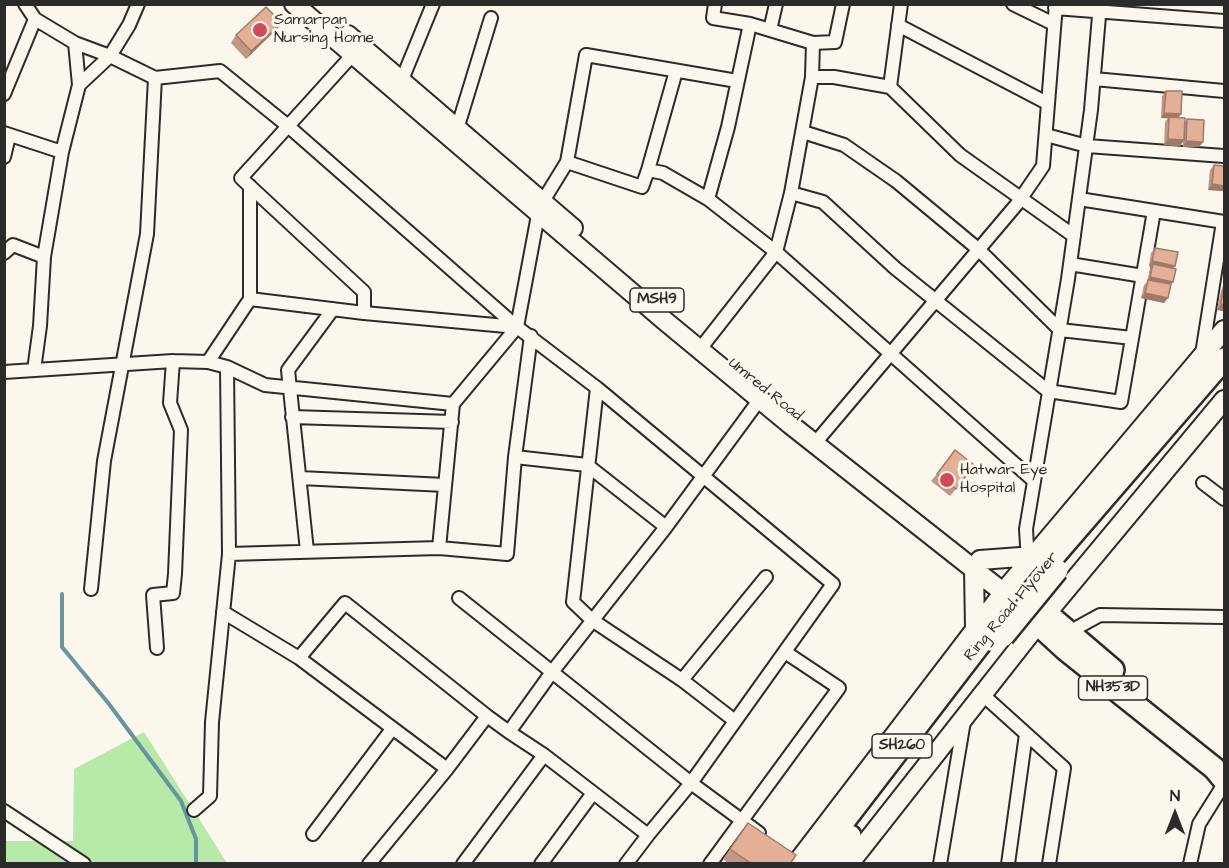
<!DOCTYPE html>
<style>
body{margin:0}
#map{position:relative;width:1229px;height:868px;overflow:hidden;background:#fbf7ec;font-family:"Architects Daughter",sans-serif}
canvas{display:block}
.frame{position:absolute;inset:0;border:6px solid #2b2b2b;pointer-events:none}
.north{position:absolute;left:1145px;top:784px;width:60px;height:60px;-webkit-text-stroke:4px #fbf7ec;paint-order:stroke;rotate:0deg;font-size:16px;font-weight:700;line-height:24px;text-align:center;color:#2b2b2b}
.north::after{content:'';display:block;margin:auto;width:21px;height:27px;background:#2b2b2b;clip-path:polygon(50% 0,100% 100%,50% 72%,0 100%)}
</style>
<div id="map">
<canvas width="1229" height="868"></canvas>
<div class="frame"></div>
<div class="north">N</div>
</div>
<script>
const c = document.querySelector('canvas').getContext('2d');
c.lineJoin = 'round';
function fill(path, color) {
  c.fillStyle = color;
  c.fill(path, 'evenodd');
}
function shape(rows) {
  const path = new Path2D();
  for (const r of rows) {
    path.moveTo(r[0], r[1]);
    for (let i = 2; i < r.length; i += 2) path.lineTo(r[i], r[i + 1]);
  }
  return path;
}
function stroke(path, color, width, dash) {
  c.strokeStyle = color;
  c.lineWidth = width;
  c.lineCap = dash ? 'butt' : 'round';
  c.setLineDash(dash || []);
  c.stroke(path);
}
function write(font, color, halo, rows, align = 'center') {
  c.font = font + ' "Architects Daughter",sans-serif';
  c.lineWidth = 6;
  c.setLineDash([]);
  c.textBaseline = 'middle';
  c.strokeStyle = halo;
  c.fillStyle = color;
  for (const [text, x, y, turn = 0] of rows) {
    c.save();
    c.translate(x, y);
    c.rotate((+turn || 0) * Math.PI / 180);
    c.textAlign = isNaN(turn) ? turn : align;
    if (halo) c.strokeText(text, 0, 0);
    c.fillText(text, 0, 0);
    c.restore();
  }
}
fill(shape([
 [144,732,227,863,5,863,4,841,73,841,74,769]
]), '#b7e9a9');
stroke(shape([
 [62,594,62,647,109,704,181,801,196,839,196,864]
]), '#66959f', 4);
const street = shape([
 [25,4,35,19,75,43,110,56,129,25,138,4],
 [715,4,713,18,750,24],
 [776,4,770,30,750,24,728,127,708,199,776,252,1033,480],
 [1013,4,1054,24],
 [1055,8,1224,21],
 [898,25,1047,103],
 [770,30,813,43,812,77],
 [75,43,79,85],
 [813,43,835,42,843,4],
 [357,50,241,178,364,292,364,313,517,327],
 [1094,79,1224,91],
 [399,87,433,4],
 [890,87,960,155,1074,236],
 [4,94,35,19],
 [458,126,491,18],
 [803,132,844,145,896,181,978,249,1060,330,1132,338],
 [4,133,62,152,79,85,110,56,155,78,220,71,288,126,517,327,597,388,833,584,691,783,759,833],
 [1046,135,1087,146,1224,156],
 [4,157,9,136],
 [567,162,642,187,648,170,663,173,708,199],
 [648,170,676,71],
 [250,186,250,299,364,313],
 [791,193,823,202,895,268,1048,391,1121,402,1154,211],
 [1079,199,1224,222],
 [4,253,13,245,44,257,40,326,34,370],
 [44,257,62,152],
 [1070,264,1143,276],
 [700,349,776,252,791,193,812,77,834,77,890,87,901,4],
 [1202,354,1223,222],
 [208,362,250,299],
 [227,367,229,554,439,548,507,554,515,457,531,336],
 [4,372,173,361,208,362,227,367,265,385,453,404,517,327,538,215,543,201,567,162,586,55,737,81],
 [597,388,573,602,592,620,682,680,735,721],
 [292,417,452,422],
 [816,442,1017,204,1043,166,1056,4],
 [515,457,587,465,666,527],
 [300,478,445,485],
 [1203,483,1224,499],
 [439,548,453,404],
 [307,551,288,370,333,309],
 [1040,560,1027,546,1026,529,1068,279,1091,110,1100,4],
 [91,589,104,461,147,234,155,78],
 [223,612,299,658,447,769,487,716,509,732,552,672,459,598],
 [1069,632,1100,615,1224,617],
 [157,648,153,595,173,593,175,574,181,430,170,403,173,361],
 [299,658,345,603,487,716],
 [682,680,766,577],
 [982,694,1064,768,1049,864],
 [509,732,544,755,648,835,691,783,552,672,666,527,760,399],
 [194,810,210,796,212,722,229,554],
 [4,811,84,864],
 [313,834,392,729],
 [369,864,447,769],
 [463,864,544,755],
 [541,864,593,793],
 [626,864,648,835],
 [710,864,839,688,785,652],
 [940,864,964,721],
 [1008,864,1026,734],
 [1190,864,1199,824,1224,784]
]);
const primary = shape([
 [294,4,665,321,791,425,1004,593],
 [348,35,573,228],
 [980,560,1034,556],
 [974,569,975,628],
 [796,864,1010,584,1224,330],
 [849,864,1041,620,1224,400]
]);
const highway = shape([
 [1047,564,1224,359],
 [1004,593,1065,649,1214,768,1224,780],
 [1039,607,1113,670],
 [811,864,992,628],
 [829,864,850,836]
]);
stroke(street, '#2b2b2b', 16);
stroke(primary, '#2b2b2b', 22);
stroke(highway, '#2b2b2b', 26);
stroke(street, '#fbf7ec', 12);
stroke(primary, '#fbf7ec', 18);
stroke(highway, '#fbf7ec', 21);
const highwayBridge = shape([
 [1003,636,1057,570]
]);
stroke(highwayBridge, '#2b2b2b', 26, []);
stroke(highwayBridge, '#fbf7ec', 21);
fill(shape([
 [282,23,276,30,246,59,231,43,236,35],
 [1166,91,1181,114,1178,118,1185,122,1187,119,1203,142,1199,147,1183,147,1183,142,1180,146,1164,145,1165,122,1168,118,1161,118,1162,96],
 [1214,165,1223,191,1208,190,1210,170],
 [1155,248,1173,268,1173,282,1170,285,1164,303,1141,298,1144,285,1147,282,1150,269,1151,267,1149,266,1151,253],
 [1224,283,1224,311,1217,310,1221,291],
 [969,473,950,496,931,481,937,474],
 [748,823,790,864,729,864,723,859]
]), '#c39682');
fill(shape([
 [282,23,276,30,246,59,251,51],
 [1164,113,1181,114,1177,119,1161,118],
 [1168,139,1184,140,1180,146,1164,145],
 [1186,141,1203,142,1199,147,1183,147],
 [1212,184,1224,186,1224,189,1223,191,1208,190],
 [1152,261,1175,266,1171,271,1153,264,1151,267,1149,266],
 [1150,277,1173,282,1169,287,1148,280],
 [1145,293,1168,298,1164,303,1141,298],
 [1221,304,1224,305,1224,311,1217,310]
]), '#9f7a6a');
const building = shape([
 [266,7,282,23,251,51,236,35,266,7],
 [1166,91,1182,91,1181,114,1164,113,1166,91],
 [1169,117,1185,118,1184,140,1168,139,1169,117],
 [1187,119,1204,120,1203,142,1186,141,1187,119],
 [1214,165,1224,166,1224,186,1212,184,1214,165],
 [1155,248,1178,252,1175,266,1152,261,1155,248],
 [1153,264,1176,269,1173,282,1150,277,1153,264],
 [1148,280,1171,284,1168,298,1145,293,1148,280],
 [1224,285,1224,305,1221,304,1224,285],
 [955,450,974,465,956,489,937,474,955,450],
 [748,823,796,855,790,864,752,864,730,849,748,823]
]);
fill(building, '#e3af97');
stroke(building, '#9f7a6a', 1.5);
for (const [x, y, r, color] of [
 [260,30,8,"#d1495b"],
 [947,480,8,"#d1495b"]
]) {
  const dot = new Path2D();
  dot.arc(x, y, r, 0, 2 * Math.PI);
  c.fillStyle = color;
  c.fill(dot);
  stroke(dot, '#fbf7ec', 2);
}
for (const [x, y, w] of [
 [657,300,54],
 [1113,688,69],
 [902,746,60]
]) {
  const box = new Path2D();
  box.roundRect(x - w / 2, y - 12, w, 24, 4.5);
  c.fillStyle = '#fbf7ec';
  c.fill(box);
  stroke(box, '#2b2b2b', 1.5);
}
write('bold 15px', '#2b2b2b', null, [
 ["MSH9",657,300],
 ["NH353D",1113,688],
 ["SH260",902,746]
]);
write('16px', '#2b2b2b', '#fbf7ec', [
 ["Samarpan",274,21],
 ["Nursing Home",274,39],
 ["Hatwar Eye",960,471],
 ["Hospital",960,489]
], 'left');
write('16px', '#2b2b2b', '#fbf7ec', [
 ["Umred Road",765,390,39],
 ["Ring Road Flyover",1012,607,-50]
]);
</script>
